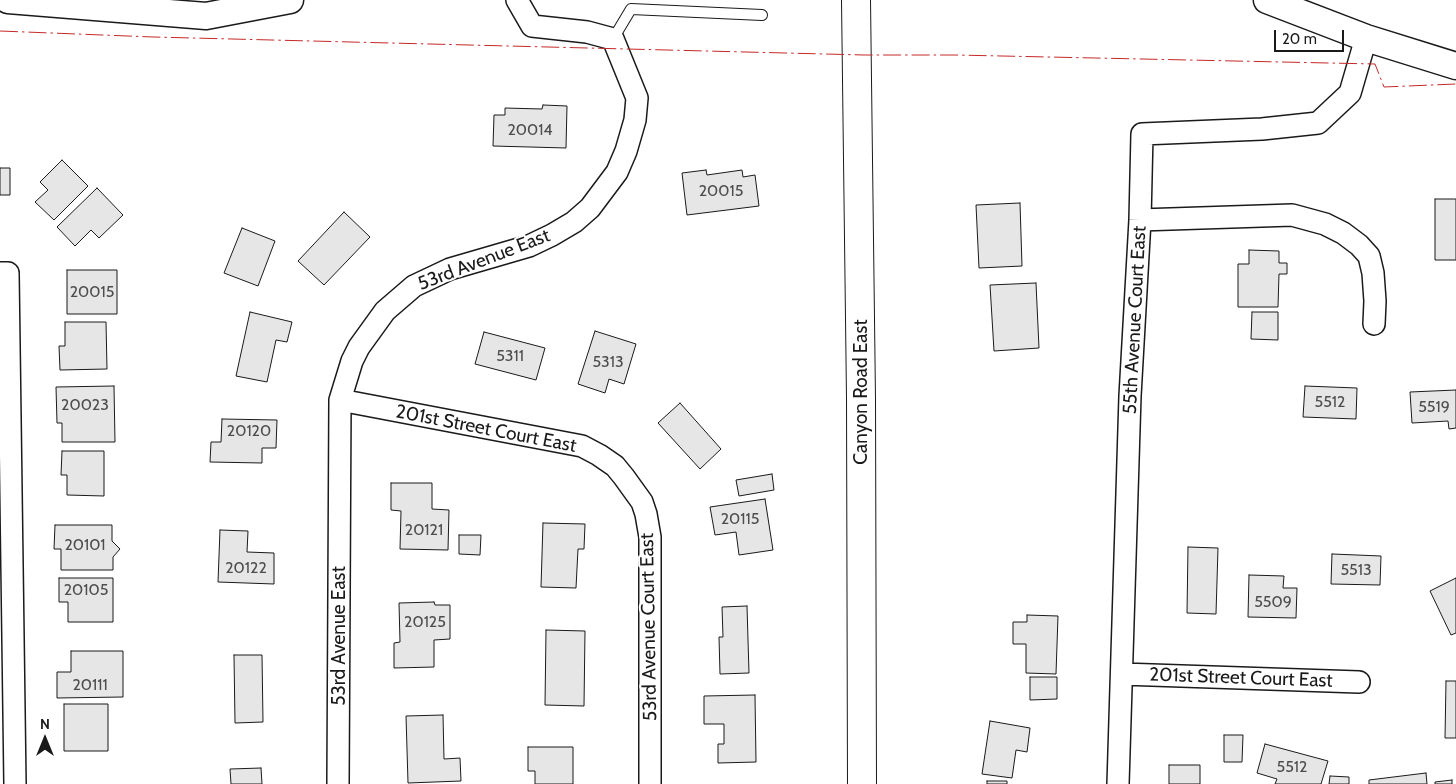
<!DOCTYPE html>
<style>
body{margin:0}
#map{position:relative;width:1456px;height:784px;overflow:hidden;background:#fff;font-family:Cabin,sans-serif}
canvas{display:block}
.north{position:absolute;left:20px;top:714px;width:50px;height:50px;-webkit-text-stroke:4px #fff;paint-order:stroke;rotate:0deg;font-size:14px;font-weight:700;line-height:20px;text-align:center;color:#1a1a1a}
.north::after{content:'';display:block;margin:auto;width:18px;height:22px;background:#1a1a1a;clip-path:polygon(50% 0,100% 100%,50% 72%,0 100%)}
.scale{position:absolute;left:1274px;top:30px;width:70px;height:22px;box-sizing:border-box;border:2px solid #1a1a1a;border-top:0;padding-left:6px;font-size:15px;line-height:18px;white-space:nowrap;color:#1a1a1a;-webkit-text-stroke:4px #fff;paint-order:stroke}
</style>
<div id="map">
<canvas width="1456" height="784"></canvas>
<div class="north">N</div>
<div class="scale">20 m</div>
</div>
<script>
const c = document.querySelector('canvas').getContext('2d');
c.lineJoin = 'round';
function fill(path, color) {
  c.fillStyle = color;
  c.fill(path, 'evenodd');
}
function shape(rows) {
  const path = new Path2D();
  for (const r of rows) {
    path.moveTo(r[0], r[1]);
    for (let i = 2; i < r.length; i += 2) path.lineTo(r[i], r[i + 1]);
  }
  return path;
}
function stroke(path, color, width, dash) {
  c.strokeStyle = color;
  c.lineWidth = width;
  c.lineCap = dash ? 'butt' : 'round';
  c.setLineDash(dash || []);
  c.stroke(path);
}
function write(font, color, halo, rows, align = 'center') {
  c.font = font + ' Cabin,sans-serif';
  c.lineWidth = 4;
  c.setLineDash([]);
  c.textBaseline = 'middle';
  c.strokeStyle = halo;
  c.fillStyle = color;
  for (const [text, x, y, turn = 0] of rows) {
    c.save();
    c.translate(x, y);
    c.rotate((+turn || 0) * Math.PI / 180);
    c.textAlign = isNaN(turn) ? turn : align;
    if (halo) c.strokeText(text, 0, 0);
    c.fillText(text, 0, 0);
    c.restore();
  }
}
const building = shape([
 [543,105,567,106,566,148,493,146,494,115,505,115,505,108,542,109,543,105],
 [62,160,88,186,54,220,35,202,48,190,40,182,62,160],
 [0,168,10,168,10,195,0,195,0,168],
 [706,170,707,175,742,170,743,177,755,175,759,206,687,215,682,173,706,170],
 [97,188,123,215,99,238,91,230,75,246,57,227,97,188],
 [1435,199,1456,199,1456,260,1435,260,1435,199],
 [1020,203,1022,266,979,268,976,205,1020,203],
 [344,212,370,237,324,285,298,261,344,212],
 [242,228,275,241,258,286,224,273,242,228],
 [1249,250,1279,251,1279,263,1287,263,1287,274,1279,274,1278,307,1238,307,1238,264,1249,264,1249,250],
 [67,270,117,270,117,314,67,314,67,270],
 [1036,283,1039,348,994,351,990,285,1036,283],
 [250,312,292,322,287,342,276,340,267,382,236,376,250,312],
 [1252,312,1278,312,1278,340,1251,339,1252,312],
 [65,322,106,322,107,369,60,370,59,346,65,346,65,322],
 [595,331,636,344,624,384,609,379,605,393,578,384,595,331],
 [484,332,545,348,536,380,475,364,484,332],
 [114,386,115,442,62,442,62,423,57,423,56,387,114,386],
 [1305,386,1357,388,1356,419,1303,417,1305,386],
 [1456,390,1456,428,1449,429,1448,421,1412,423,1410,392,1456,390],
 [680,403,721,449,700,469,658,423,680,403],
 [222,419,277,420,276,448,262,448,262,463,210,462,211,442,221,442,222,419],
 [62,451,104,451,104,496,67,495,67,475,61,475,62,451],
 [772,474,774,490,739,496,736,480,772,474],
 [391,483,432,483,432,509,449,510,448,550,400,549,401,511,391,510,391,483],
 [765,499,773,550,739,555,736,532,715,535,710,507,765,499],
 [543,523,585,524,584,549,578,549,576,588,541,587,543,523],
 [55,525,112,525,112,541,120,549,113,557,113,570,61,570,61,549,54,549,55,525],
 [220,530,248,531,247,552,274,553,274,584,218,582,220,530],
 [459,535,481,535,480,555,459,554,459,535],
 [1188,547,1218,548,1216,614,1187,613,1188,547],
 [1332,554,1381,556,1380,585,1331,584,1332,554],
 [1249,575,1284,576,1283,588,1297,588,1296,618,1248,617,1249,575],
 [59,578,113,578,113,622,68,622,68,602,59,602,59,578],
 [1456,578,1456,633,1451,635,1430,591,1456,578],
 [434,602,435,605,450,605,450,639,434,640,434,667,394,668,394,643,400,642,399,603,434,602],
 [747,606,749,673,720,674,719,637,723,637,722,607,747,606],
 [1027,615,1058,616,1056,674,1026,673,1026,644,1013,644,1013,622,1027,622,1027,615],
 [546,630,585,631,584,706,545,705,546,630],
 [71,651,123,651,123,697,57,698,57,672,71,672,71,651],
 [234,655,262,655,263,722,235,723,234,655],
 [1030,677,1057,677,1057,699,1030,700,1030,677],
 [1446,681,1456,681,1456,738,1445,738,1446,681],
 [755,695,756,762,718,763,718,744,724,744,724,724,704,724,704,696,755,695],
 [64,704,108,704,108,751,64,751,64,704],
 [443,715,444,759,460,758,461,781,408,783,406,716,443,715],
 [990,721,1030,728,1027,752,1016,750,1012,778,982,774,990,721],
 [1224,735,1243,735,1242,762,1224,762,1224,735],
 [1265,744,1328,761,1321,784,1275,784,1277,779,1257,773,1265,744],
 [528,747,573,747,573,784,535,784,535,771,528,771,528,747],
 [1169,765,1200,765,1200,784,1169,784,1169,765],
 [261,768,262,784,231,784,230,769,261,768],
 [1426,773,1427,784,1369,784,1369,780,1426,773],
 [1330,776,1349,777,1349,784,1329,784,1330,776],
 [1452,780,1452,784,1435,784,1435,782,1452,780],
 [987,781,1007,781,1007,784,987,784,987,781]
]);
fill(building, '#e6e6e6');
stroke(building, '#1a1a1a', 1);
const service = shape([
 [613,39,631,9,762,15]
]);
const minor = shape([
 [1140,220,1292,215,1325,224,1343,233,1359,245,1369,256,1373,273,1375,301,1374,324],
 [0,273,8,273,15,784],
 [340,400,582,446,599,455,615,466,624,477,642,502,646,514,650,537,650,784],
 [1122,674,1359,682],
 [338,784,340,400,352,361,359,347,385,311,414,286,450,269,529,246,552,235,574,222,590,208,617,172,626,151,635,120,637,98,613,39,587,32,532,26,517,0],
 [1118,784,1130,396,1140,220,1142,134,1262,129,1318,123,1350,93,1366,38]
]);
const tertiary = shape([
 [8,0,206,16,290,0],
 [1267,0,1366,38,1456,66]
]);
const secondary = shape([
 [856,0,861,398,862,784]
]);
stroke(service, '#1a1a1a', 12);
stroke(minor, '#1a1a1a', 24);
stroke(tertiary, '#1a1a1a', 29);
stroke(secondary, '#1a1a1a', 30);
stroke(service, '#fff', 10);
stroke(minor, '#fff', 21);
stroke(tertiary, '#fff', 26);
stroke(secondary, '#fff', 28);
stroke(shape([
 [0,31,153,37,864,55,955,55,1375,64,1384,87,1456,84]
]), '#c62828', 1, [18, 4, 2.5, 4]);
write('16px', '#4d4d4d', null, [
 ["20014",530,130],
 ["20015",721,191],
 ["20015",92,292],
 ["5311",510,356],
 ["5313",608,362],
 ["5512",1330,402],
 ["20023",85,405],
 ["5519",1434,407],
 ["20120",249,431],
 ["20115",740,519],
 ["20121",424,530],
 ["20101",85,545],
 ["20122",246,568],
 ["5513",1356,570],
 ["20105",86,590],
 ["5509",1273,602],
 ["20125",425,622],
 ["20111",90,685],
 ["5512",1292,767]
]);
write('19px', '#1a1a1a', '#fff', [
 ["53rd Avenue East",484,260,-21],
 ["55th Avenue Court East",1135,320,-87],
 ["Canyon Road East",861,392,-90],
 ["201st Street Court East",486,429,11],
 ["53rd Avenue Court East",649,627,-91],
 ["53rd Avenue East",339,636,-90],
 ["201st Street Court East",1241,678,2]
]);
</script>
